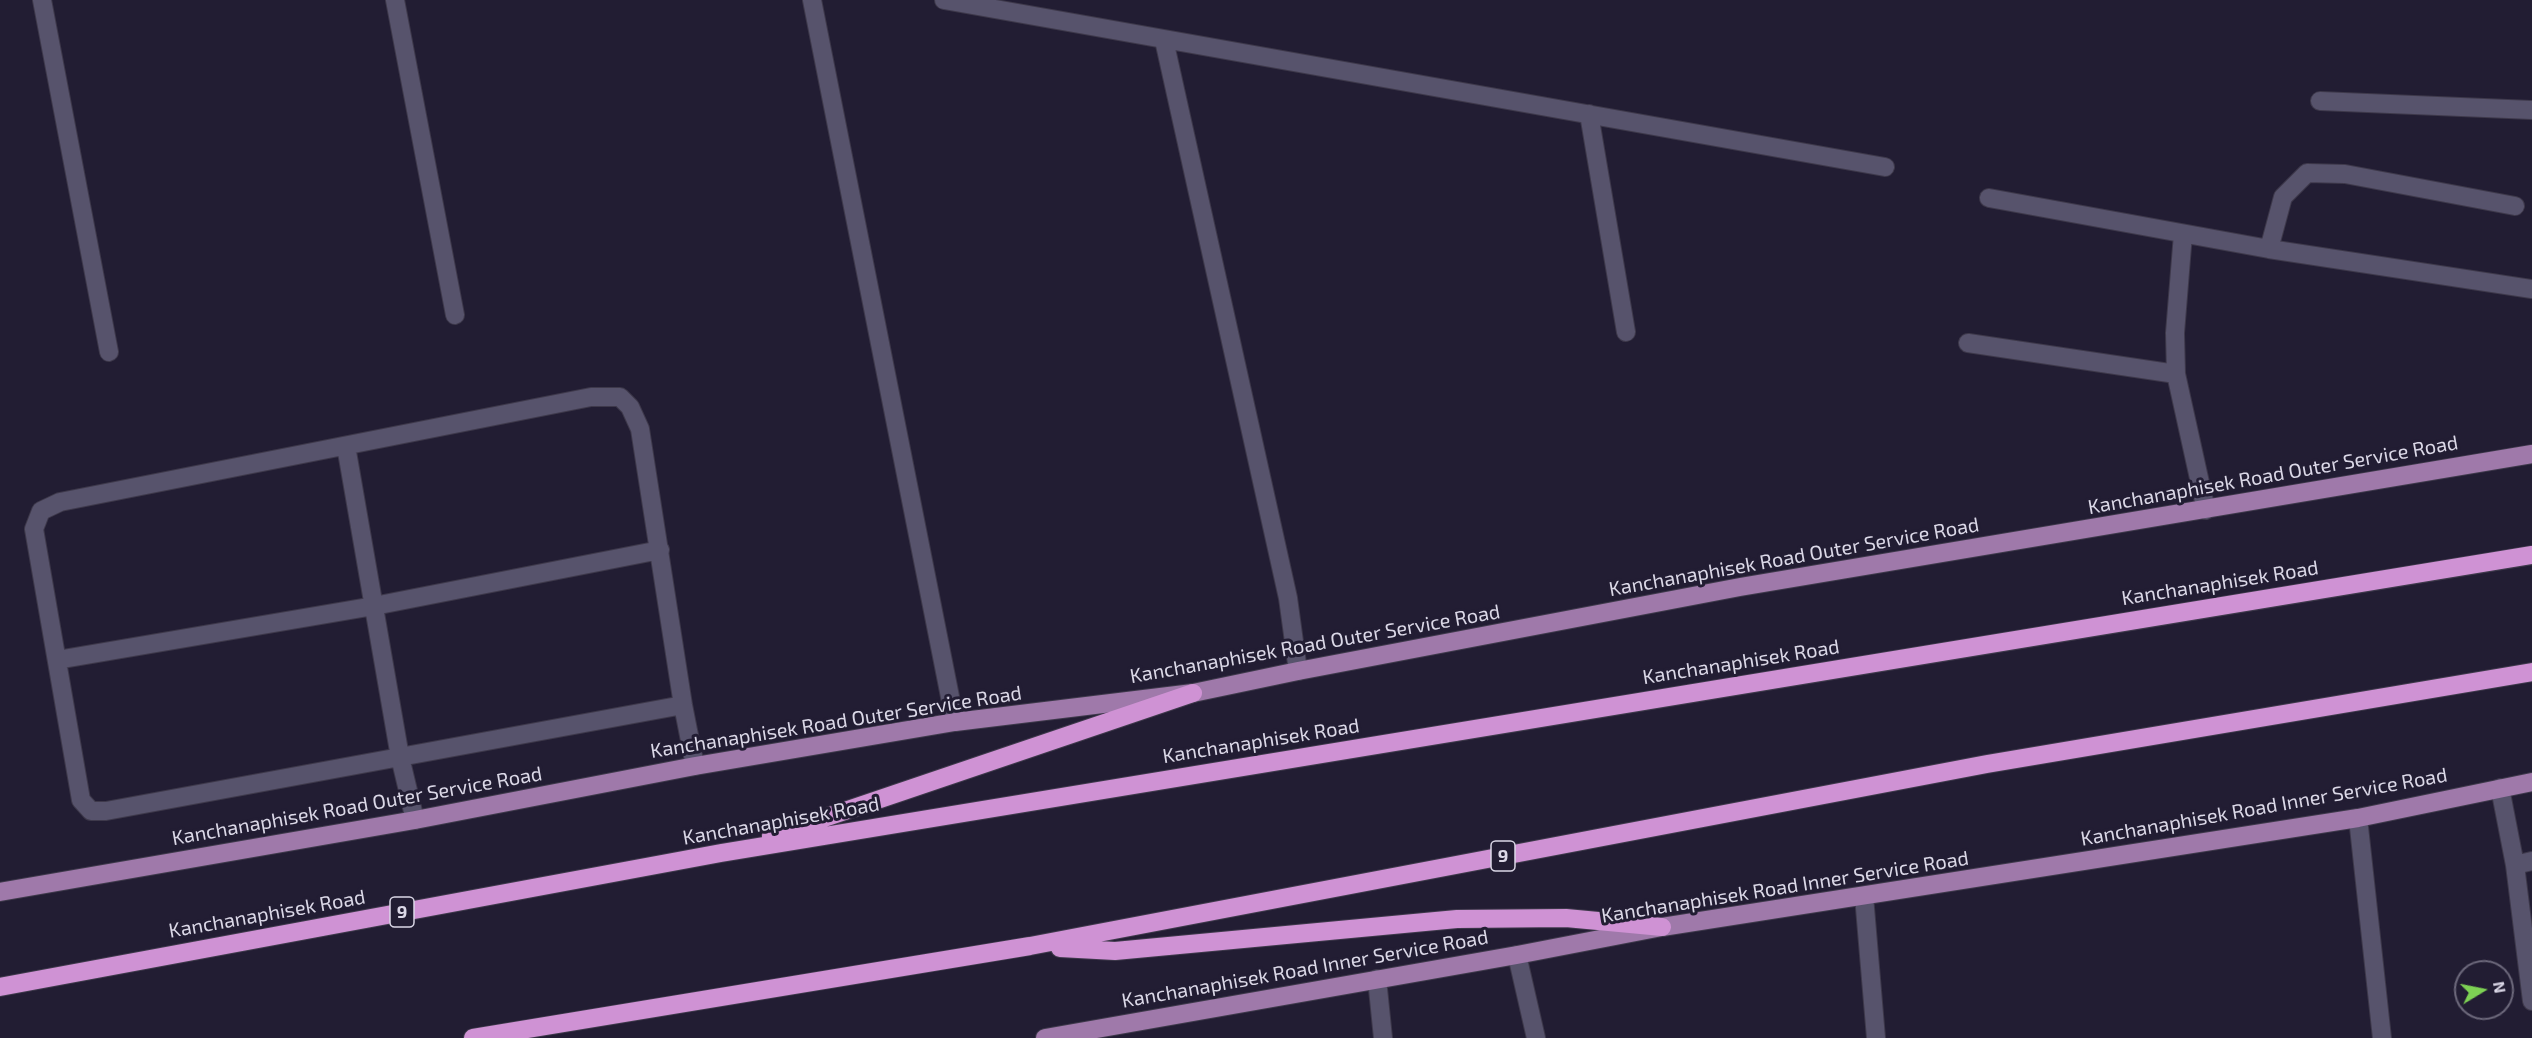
<!DOCTYPE html>
<style>
body{margin:0}
#map{position:relative;width:2532px;height:1038px;overflow:hidden;background:#221d33;font-family:"Exo 2",sans-serif}
canvas{display:block}
.north{position:absolute;left:2454px;top:960px;width:60px;height:60px;box-sizing:border-box;background:#221d33;border:2px solid #6c687b;border-radius:50%;rotate:80deg;font-size:16px;font-weight:700;line-height:24px;text-align:center;color:#dbd8e7}
.north::after{content:'';display:block;margin:auto;width:21px;height:27px;background:#7dd154;clip-path:polygon(50% 0,100% 100%,50% 72%,0 100%)}
</style>
<div id="map">
<canvas width="2532" height="1038"></canvas>
<div class="north">N</div>
</div>
<script>
const c = document.querySelector('canvas').getContext('2d');
c.lineJoin = 'round';
function shape(rows) {
  const path = new Path2D();
  for (const r of rows) {
    path.moveTo(r[0], r[1]);
    for (let i = 2; i < r.length; i += 2) path.lineTo(r[i], r[i + 1]);
  }
  return path;
}
function stroke(path, color, width, dash) {
  c.strokeStyle = color;
  c.lineWidth = width;
  c.lineCap = dash ? 'butt' : 'round';
  c.setLineDash(dash || []);
  c.stroke(path);
}
function write(font, color, halo, rows, align = 'center') {
  c.font = font + ' "Exo 2",sans-serif';
  c.lineWidth = 6;
  c.setLineDash([]);
  c.textBaseline = 'middle';
  c.strokeStyle = halo;
  c.fillStyle = color;
  for (const [text, x, y, turn = 0] of rows) {
    c.save();
    c.translate(x, y);
    c.rotate((+turn || 0) * Math.PI / 180);
    c.textAlign = isNaN(turn) ? turn : align;
    if (halo) c.strokeText(text, 0, 0);
    c.fillText(text, 0, 0);
    c.restore();
  }
}
const minor = shape([
 [42,0,109,352],
 [395,0,455,315],
 [812,0,955,722],
 [944,0,1885,167],
 [1164,40,1288,598,1298,671],
 [2320,101,2532,110],
 [1589,114,1626,332],
 [1989,198,2269,249,2532,289],
 [2183,234,2175,333,2176,374,2206,510],
 [2269,249,2283,197,2307,173,2345,174,2515,206],
 [1968,343,2176,374],
 [346,446,400,757,415,820],
 [57,660,374,606,660,550],
 [683,705,106,811,91,811,81,800,34,529,41,511,60,502,591,397,620,397,630,407,640,429,683,705,695,766],
 [2500,788,2515,865,2532,861],
 [2358,818,2382,1038],
 [2515,865,2532,1001],
 [1864,896,1876,1038],
 [1517,955,1536,1038],
 [1377,979,1383,1038]
]);
const major = shape([
 [0,892,415,820,695,766,955,722,1193,693,1298,671,1740,587,2532,454],
 [1045,1038,1517,955,1662,927,2358,818,2532,782]
]);
const highway = shape([
 [771,836,1193,693],
 [1060,948,1115,951,1457,919,1566,918,1662,927],
 [0,987,721,853,2532,555],
 [473,1038,1030,946,1987,764,2532,672]
]);
stroke(minor, '#3e394b', 20);
stroke(major, '#3e394b', 20);
stroke(highway, '#3e394b', 20);
stroke(minor, '#57536c', 18);
stroke(major, '#9f79aa', 18);
stroke(highway, '#cf92d4', 18);
for (const [x, y, w] of [
 [1503,856,24],
 [402,912,24]
]) {
  const box = new Path2D();
  box.roundRect(x - w / 2, y - 15, w, 30, 4.5);
  c.fillStyle = '#221d33';
  c.fill(box);
  stroke(box, '#dbd8e7', 1.5);
}
write('bold 18px', '#dbd8e7', null, [
 ["9",1503,856],
 ["9",402,912]
]);
write('20px', '#dbd8e7', '#221d33', [
 ["Kanchanaphisek Road Outer Service Road",2273,475,-10],
 ["Kanchanaphisek Road Outer Service Road",1794,557,-10],
 ["Kanchanaphisek Road",2220,583,-9],
 ["Kanchanaphisek Road Outer Service Road",1315,644,-10],
 ["Kanchanaphisek Road",1741,662,-9],
 ["Kanchanaphisek Road Outer Service Road",836,722,-9],
 ["Kanchanaphisek Road",1261,741,-9],
 ["Kanchanaphisek Road Outer Service Road",357,806,-10],
 ["Kanchanaphisek Road Inner Service Road",2264,807,-10],
 ["Kanchanaphisek Road",781,821,-10],
 ["Kanchanaphisek Road Inner Service Road",1785,887,-9],
 ["Kanchanaphisek Road",267,914,-10],
 ["Kanchanaphisek Road Inner Service Road",1305,969,-10]
]);
</script>
